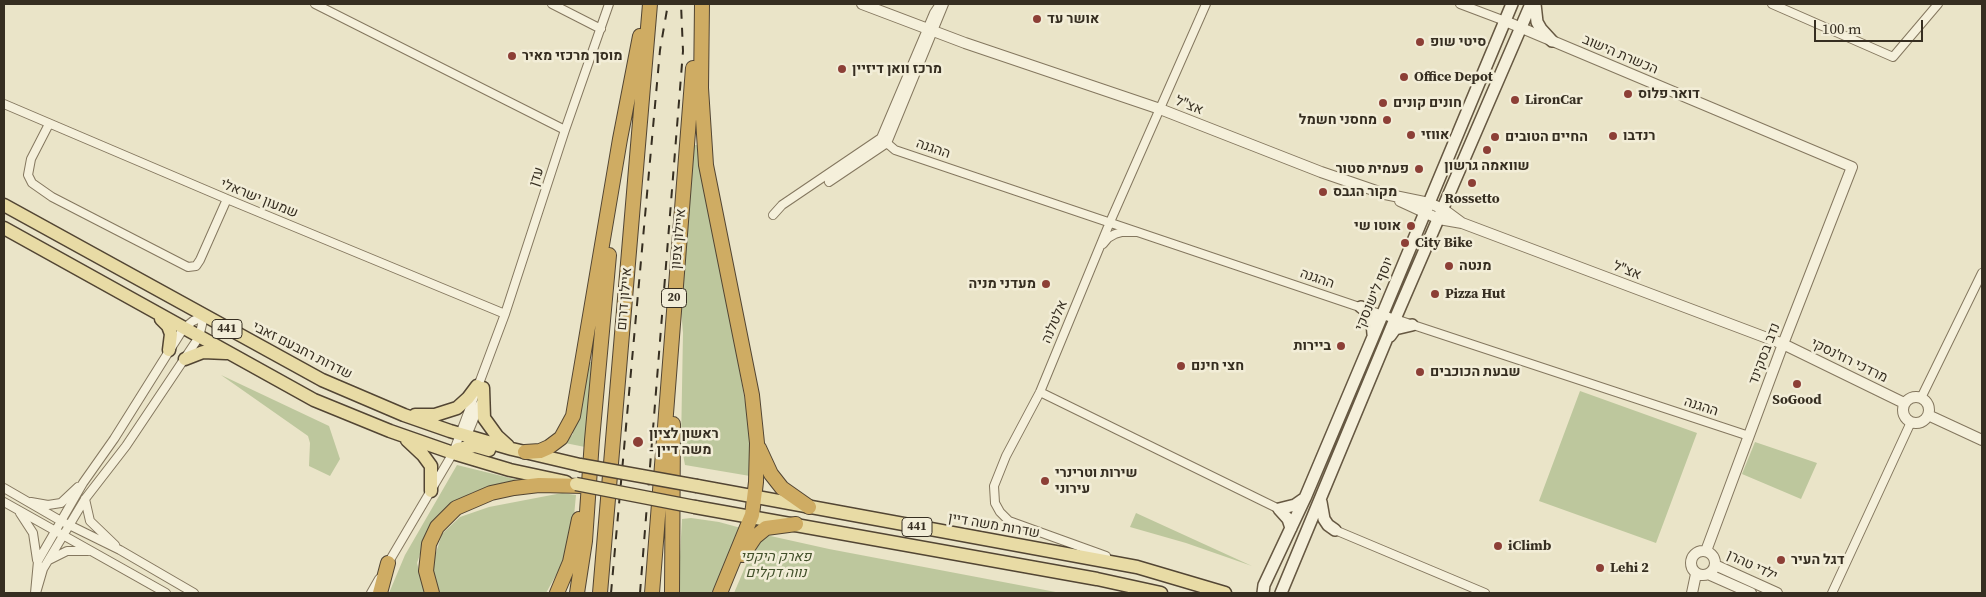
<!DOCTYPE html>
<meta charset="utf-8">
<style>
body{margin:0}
#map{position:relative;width:1986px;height:597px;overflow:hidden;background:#eae4c8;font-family:"Source Serif 4",serif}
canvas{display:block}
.frame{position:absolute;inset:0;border:5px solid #362e21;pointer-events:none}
.scale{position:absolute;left:1814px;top:20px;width:109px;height:22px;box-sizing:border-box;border:2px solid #362e21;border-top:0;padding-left:6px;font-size:15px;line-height:18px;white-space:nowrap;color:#362e21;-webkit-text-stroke:4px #f2edd7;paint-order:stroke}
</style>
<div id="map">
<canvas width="1986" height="597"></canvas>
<div class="frame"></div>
<div class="scale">100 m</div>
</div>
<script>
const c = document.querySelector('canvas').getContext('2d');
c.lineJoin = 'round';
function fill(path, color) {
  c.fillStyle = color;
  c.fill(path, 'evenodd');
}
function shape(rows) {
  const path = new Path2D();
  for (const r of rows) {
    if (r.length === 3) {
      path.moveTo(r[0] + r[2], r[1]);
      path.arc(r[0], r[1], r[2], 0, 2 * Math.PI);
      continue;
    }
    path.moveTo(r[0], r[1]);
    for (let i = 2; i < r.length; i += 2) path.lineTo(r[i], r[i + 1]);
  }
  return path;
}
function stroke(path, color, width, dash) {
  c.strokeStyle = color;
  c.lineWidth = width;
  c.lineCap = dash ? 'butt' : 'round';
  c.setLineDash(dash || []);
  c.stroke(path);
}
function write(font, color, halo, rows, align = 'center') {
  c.font = font + ' "Source Serif 4",Heebo,serif';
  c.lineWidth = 5;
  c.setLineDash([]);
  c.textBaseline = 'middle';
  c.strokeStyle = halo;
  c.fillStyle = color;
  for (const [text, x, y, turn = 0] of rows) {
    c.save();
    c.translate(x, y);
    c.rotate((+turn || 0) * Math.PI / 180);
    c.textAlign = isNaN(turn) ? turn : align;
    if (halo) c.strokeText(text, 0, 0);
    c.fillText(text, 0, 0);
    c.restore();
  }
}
fill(shape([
 [694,145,699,145,749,424,751,450,750,476,685,465,681,444,683,333,681,309],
 [588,362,596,362,585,447,565,443,573,434,572,430,584,393],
 [221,375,329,426,340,459,330,476,309,466,310,443,308,436],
 [1580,391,1697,433,1656,543,1539,501],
 [1755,442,1817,463,1801,499,1742,474],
 [457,465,518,480,489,487,471,493,451,506,424,542,417,563,425,593,389,593,405,555],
 [562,493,576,495,574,516,567,548,560,568,546,593,439,593,435,585,433,572,434,559,442,534,460,517,489,507],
 [1136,513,1252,566,1186,543,1130,527],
 [691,518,719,522,741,528,715,593,678,593,682,519],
 [766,535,829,549,1061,593,734,593,755,544]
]), '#bdc79d');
const minor = shape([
 [315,4,565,130],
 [552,4,601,29],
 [1460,4,1505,21],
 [1772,4,1893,57,1938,4],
 [4,104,227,199,505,314],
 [49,124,31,159,28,175,32,183,52,197,188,267,196,266,200,260,227,199],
 [881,138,895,150,1383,315,1749,436],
 [881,138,934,13,940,4],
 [887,143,944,4],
 [829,182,887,143],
 [773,215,782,205,881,138],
 [1103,244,1108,238,1115,234,1122,232,1135,232],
 [1040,392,1279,509],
 [1921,398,1982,273],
 [466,438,480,404],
 [4,488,61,521,120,550,194,593],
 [85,499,90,521,115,545],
 [4,502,166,593],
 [31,502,48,505,61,503,78,487],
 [20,513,33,533,37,560],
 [1335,530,1485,593],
 [1106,556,1009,521,1000,512,995,503,994,486,1006,456,1040,392,1110,222,1206,4],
 [49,560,67,551,88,551],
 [387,565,453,453,505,314,565,130,609,4],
 [35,593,38,561,83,483,114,439,183,329,193,321,204,316,199,337,126,446,85,499,43,569,36,593],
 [371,593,379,579],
 [1832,593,1911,422]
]);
const tertiary = shape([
 [862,4,965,43,1160,109,1321,172,1385,194,1429,203,1443,209,1462,223],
 [1505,21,1852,167,1783,344,1706,551],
 [1400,201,1439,219,1462,223,1783,344,1904,403],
 [1916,410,13],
 [1928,415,1982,440],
 [1703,563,12],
 [1715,565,1777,593],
 [1708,574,1751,593],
 [1692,593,1696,574]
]);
const secondary = shape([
 [1535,4,1537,22,1541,29,1552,41],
 [1361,307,1369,313,1372,322,1373,334],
 [1390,336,1395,329,1412,325],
 [1321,502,1324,519,1328,525,1335,530],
 [1291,528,1288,519,1279,509,1295,505,1305,498],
 [1263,593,1264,585,1305,498,1373,337,1512,4],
 [1281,593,1395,319,1531,4]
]);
const primary = shape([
 [4,205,322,380,404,415,450,431,512,449,580,465],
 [4,228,314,400,390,431,453,453,510,470,566,482],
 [161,319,168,326,171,334,169,350],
 [185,359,203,352,226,353],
 [483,388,484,418,497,436,508,446],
 [415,415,435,415,457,408,468,398,477,386],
 [407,440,423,455,431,466,431,491],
 [453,453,458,449,475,446,489,450],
 [697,486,1137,567,1225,593],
 [695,507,1097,579,1161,593]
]);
const motorway = shape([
 [702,4,701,88,706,165,752,395,757,443,756,482,752,515,720,593],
 [759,448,771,474,782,488,809,507],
 [525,452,540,451,549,447,561,438,573,416,620,139,640,36],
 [743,555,755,537,766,528,796,524],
 [380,593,388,563],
 [432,593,426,571,429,544,437,527,456,508,491,493,514,488,539,485,584,486],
 [557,593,570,562,579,519],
 [577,593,585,541,592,440,609,255],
 [600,593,650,4],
 [652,593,693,68],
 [672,593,673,424]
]);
stroke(minor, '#84775f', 10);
stroke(tertiary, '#84775f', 12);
stroke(secondary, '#665842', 14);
stroke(primary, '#524533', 15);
stroke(motorway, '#524533', 16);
stroke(minor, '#f5f0db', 8);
stroke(tertiary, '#f5f0db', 10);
stroke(secondary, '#f5f0db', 11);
stroke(primary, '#e8dba5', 12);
stroke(motorway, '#cfac63', 14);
stroke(shape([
 [611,593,660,50,668,4],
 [640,593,683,51,681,4]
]), '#362e21', 2, [9, 9]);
const primaryBridge = shape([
 [580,465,697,486],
 [576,484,695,507]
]);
stroke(primaryBridge, '#524533', 15, []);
stroke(primaryBridge, '#e8dba5', 12);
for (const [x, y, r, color] of [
 [1037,19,5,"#8c3f36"],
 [1420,42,5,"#8c3f36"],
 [512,56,5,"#8c3f36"],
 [842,69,5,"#8c3f36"],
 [1404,77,5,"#8c3f36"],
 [1628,94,5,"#8c3f36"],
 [1515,100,5,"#8c3f36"],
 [1383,103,5,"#8c3f36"],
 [1387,120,5,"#8c3f36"],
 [1411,135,5,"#8c3f36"],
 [1613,136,5,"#8c3f36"],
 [1495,137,5,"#8c3f36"],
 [1487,150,5,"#8c3f36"],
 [1419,169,5,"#8c3f36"],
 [1472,183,5,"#8c3f36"],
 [1323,192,5,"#8c3f36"],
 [1411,226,5,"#8c3f36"],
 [1405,243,5,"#8c3f36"],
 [1449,266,5,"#8c3f36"],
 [1046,284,5,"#8c3f36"],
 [1435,294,5,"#8c3f36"],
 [1341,346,5,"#8c3f36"],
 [1181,366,5,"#8c3f36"],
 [1420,372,5,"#8c3f36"],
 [1797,384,5,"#8c3f36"],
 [638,442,6,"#8c3f36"],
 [1045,481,5,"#8c3f36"],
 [1498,546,5,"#8c3f36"],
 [1781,560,5,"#8c3f36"],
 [1600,568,5,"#8c3f36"]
]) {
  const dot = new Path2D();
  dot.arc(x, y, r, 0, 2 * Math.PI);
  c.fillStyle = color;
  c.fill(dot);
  stroke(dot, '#f2edd7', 2);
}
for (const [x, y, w] of [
 [674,298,25],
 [227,329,30],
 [917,527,30]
]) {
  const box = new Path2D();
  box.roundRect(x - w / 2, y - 9.5, w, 19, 4);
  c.fillStyle = '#f2edd7';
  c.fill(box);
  stroke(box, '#362e21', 1);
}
write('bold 12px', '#362e21', null, [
 ["20",674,298],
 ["441",227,329],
 ["441",917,527]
]);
write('bold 14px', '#362e21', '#f2edd7', [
 ["אושר עד",1047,19],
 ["סיטי שופ",1430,42],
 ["מוסך מרכזי מאיר",522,56],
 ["מרכז וואן דיזיין",852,69],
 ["Office Depot",1414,77],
 ["דואר פלוס",1638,94],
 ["LironCar",1525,100],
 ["חונים קונים",1393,103],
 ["מחסני חשמל",1377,120,"right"],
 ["אווזי",1421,135],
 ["רנדבו",1623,136],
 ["החיים הטובים",1505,137],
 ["שוואמה גרשון",1487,166,"center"],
 ["פעמית סטור",1409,169,"right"],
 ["מקור הגבס",1333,192],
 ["Rossetto",1472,199,"center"],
 ["אוטו שי",1401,226,"right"],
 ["City Bike",1415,243],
 ["מנטה",1459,266],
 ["מעדני מניה",1036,284,"right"],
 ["Pizza Hut",1445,294],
 ["ביירות",1331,346,"right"],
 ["חצי חינם",1191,366],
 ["שבעת הכוכבים",1430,372],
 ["SoGood",1797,400,"center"],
 ["ראשון לציון",649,434],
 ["- משה דיין",649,450],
 ["שירות וטרינרי",1055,473],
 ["עירוני",1055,489],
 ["iClimb",1508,546],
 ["דגל העיר",1791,560],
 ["Lehi 2",1610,568]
], 'left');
write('14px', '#362e21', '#f2edd7', [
 ["הכשרת הישוב",1620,55,23],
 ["אצ\"ל",1189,106,22],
 ["ההגנה",933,149,19],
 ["עדן",537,177,-72],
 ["שמעון ישראלי",259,199,22],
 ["איילון צפון",679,239,-85],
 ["אצ\"ל",1627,271,21],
 ["ההגנה",1317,279,19],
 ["יוסף לישנסקי",1375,294,-67],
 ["איילון דרום",625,299,-85],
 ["אלטלנה",1055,322,-67],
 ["שדרות רחבעם זאבי",302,351,27],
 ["נדב בסקינד",1765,354,-69],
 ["מרדכי רוז'נסקי",1849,361,26],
 ["ההגנה",1701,407,18],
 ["שדרות משה דיין",994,526,10],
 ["ילדי טהרן",1752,566,25]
]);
write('italic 14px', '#42502a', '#f2edd7', [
 ["פארק היקפי",776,557],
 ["נווה דקלים",776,573]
]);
</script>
